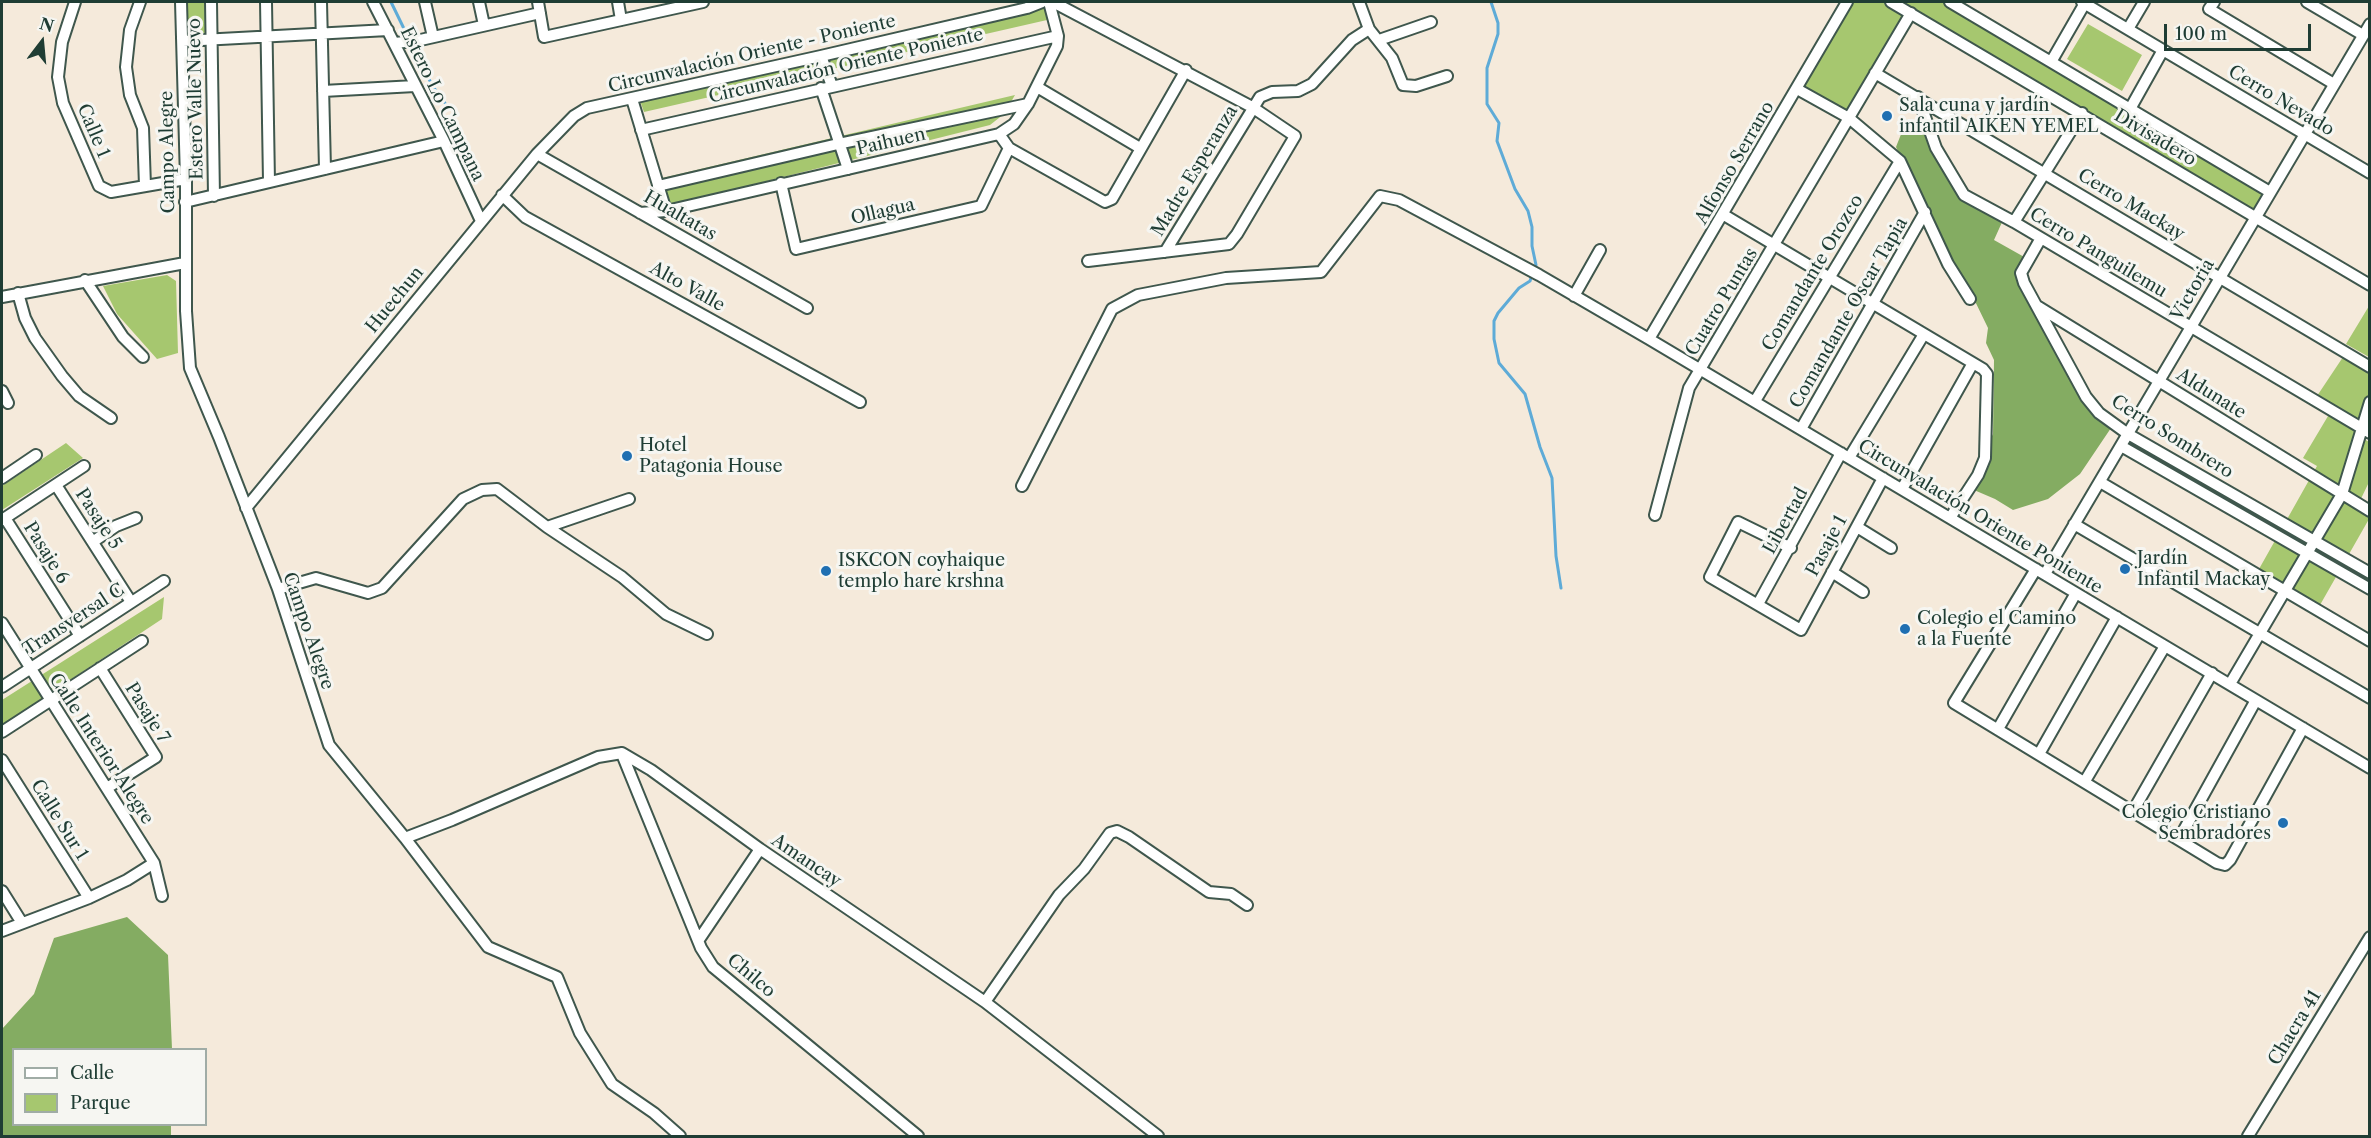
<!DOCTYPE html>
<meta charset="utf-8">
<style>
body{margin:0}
#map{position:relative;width:2371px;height:1138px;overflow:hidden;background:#f5eadb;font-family:"Libre Caslon Text",serif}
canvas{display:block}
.frame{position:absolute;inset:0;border:3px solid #1f3d34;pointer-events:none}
.legend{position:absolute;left:12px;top:1048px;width:195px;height:78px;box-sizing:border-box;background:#f6f6f2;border:2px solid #a0aca6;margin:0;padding:8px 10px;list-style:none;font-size:18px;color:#1f3d34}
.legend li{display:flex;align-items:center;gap:12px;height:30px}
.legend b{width:30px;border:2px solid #a0aca6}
.north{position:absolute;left:12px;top:12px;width:60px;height:60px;-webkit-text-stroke:4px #f6f6f2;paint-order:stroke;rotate:16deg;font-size:16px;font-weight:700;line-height:24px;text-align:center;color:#1f3d34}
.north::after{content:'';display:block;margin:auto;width:21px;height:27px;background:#1f3d34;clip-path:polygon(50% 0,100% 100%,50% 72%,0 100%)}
.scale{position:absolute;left:2164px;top:24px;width:147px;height:27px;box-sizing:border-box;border:3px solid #1f3d34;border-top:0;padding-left:8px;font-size:18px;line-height:21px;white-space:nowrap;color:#1f3d34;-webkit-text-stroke:4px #f6f6f2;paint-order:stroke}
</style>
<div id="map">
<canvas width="2371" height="1138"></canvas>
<div class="frame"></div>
<ul class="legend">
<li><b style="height:8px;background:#fff"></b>Calle</li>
<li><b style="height:16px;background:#a6c76f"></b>Parque</li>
</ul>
<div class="north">N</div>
<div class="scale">100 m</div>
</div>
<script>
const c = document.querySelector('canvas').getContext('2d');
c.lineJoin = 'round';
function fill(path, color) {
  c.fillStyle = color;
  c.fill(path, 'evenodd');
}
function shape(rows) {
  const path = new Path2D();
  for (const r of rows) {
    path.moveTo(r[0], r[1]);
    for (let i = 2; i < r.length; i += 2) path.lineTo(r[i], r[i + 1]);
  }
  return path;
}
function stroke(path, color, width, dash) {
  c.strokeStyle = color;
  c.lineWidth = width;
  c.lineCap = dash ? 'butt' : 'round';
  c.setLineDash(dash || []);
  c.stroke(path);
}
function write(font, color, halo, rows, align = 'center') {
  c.font = font + ' "Libre Caslon Text",serif';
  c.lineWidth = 6;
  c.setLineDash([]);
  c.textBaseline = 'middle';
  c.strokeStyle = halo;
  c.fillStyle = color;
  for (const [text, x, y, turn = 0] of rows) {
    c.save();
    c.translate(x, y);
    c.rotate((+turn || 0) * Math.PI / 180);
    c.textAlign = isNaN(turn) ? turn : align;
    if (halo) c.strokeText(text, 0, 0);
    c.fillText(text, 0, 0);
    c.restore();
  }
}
fill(shape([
 [186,2,207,2,208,34,187,36],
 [1851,2,1882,2,1906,15,1847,113,1804,87],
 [1900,2,1942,2,2265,192,2253,213],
 [1045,3,1047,20,644,112,638,95],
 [2088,24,2142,55,2122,91,2067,59],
 [1015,95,1004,114,990,125,664,207,658,179],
 [167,275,176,281,178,353,157,359,117,314,103,286],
 [2369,306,2369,357,2346,344],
 [2343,357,2369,373,2369,405,2361,437,2369,442,2369,482,2357,507,2369,515,2369,519,2320,605,2259,569,2317,466,2303,458,2334,406,2317,396],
 [66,443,83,458,2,510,2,486],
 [164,597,162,619,2,725,2,700]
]), '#a6c76f');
fill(shape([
 [1907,119,1925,129,1960,194,2003,220,1994,240,2026,258,2019,273,2030,306,2056,348,2111,428,2080,474,2048,499,2013,510,1995,499,1967,487,1993,434,1994,360,1986,343,1988,328,1972,295,1945,255,1896,147],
 [127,917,168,955,172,1049,14,1050,14,1124,171,1125,171,1136,2,1136,2,1029,34,994,54,938]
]), '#84ac62');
stroke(shape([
 [391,2,409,39],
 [1491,2,1498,23,1498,34,1487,68,1487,104,1499,123,1497,141,1515,189,1528,211,1532,227,1532,246,1536,265,1535,269],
 [412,45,432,85,447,106],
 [1532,275,1530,281,1519,288,1498,313,1494,321,1494,339,1499,363,1525,394,1540,447,1552,478,1556,556,1561,588]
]), '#5eabd7', 3);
const minor = shape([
 [75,2,62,42,58,77,63,103,99,186,111,192,186,179],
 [140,2,130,30,126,67,130,95,143,128,145,186],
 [181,2,186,179,186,311,190,368,219,437,278,589,329,745,405,838,488,947,557,977,580,1033,612,1084,654,1113,680,1136],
 [211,2,214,196],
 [266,2,269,182],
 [321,2,325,169],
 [373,2,444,141,481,221],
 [425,2,433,37],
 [479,2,484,25],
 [538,2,544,37,703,2],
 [618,2,621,20],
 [1053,2,1252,107,1295,136,1237,234,1229,244,1088,261],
 [1359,2,1369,29,1392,58,1403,85,1416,86,1447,76],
 [1891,2,2370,285],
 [1950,2,2270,192],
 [2082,2,2370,173],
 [2214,2,2209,9,2334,84],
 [2307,2,2363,35],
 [2128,29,2144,2],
 [1379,40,1431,22],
 [183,41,388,30],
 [394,43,416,41,540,13],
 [821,56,832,86],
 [2051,62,2085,3],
 [1875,73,2370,367],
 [1037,87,1140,148],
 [821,88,848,169],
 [1797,89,1849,118,1900,161,1948,264,1970,299],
 [323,91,415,86],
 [1918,97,1936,148,1964,195,2014,222,2370,433],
 [632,99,666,211],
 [2130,109,2163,50],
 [641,130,1058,36],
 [999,134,1009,148,1105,202,1112,199,1186,70],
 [537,154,807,308],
 [781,183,796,249,981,206,1009,148],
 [658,186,838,144,1028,104],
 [502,195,525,217,860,402],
 [185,202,444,141],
 [640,213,666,211,999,134,1014,124,1028,104,1057,46,1058,36,1049,2],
 [1724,215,1983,369,1987,374,1985,458,1978,475,1950,518],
 [2014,222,2082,113],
 [2041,238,2021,273,2024,283,2086,397,2099,413,2128,434,2370,573],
 [1165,252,1260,97,1272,92,1298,91,1312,84,1352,40,1369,29],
 [85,280,123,337,143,357],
 [18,293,25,318,35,338,62,376,79,396,111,418],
 [1574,296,1600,250],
 [2,297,185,263],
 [2037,306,2370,511],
 [1649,339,1847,2],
 [2,391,8,403],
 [1755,401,1900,161],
 [1801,429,1925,212],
 [2121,446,2370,589],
 [1849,458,1924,334],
 [2,478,36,455],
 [2100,482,2370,641],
 [56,485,131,602],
 [1022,486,1112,309,1138,295,1226,278,1321,272,1380,196,1399,200,1539,275,1649,339,2370,768],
 [1902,489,1973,363],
 [246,508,537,154,574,116,587,108,821,56,1027,8,1042,2],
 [1655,515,1689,388,1911,13],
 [5,518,80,636],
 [2,520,84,466],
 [2074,524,2370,698],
 [547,527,622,577,666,614,707,634],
 [1857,527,1891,548],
 [94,541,116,526,136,518],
 [1791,548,1738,522,1710,577,1801,630,1883,478],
 [2036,569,1954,703,2217,863,2225,865,2230,860,2303,728],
 [1832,572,1863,592],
 [2045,574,2370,24],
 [278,589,316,578,368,593,382,588,463,499,482,490,497,489,547,527,629,499],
 [1758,604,1841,453],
 [2,623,154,863,162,896],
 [100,668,156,757,107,788],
 [2230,684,2342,494,2370,402],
 [2,687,164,581],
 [1998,729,2076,593],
 [2,732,142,641],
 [622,754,701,948,713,967,918,1136],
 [2039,754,2117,617],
 [2,760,89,898],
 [2085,781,2165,646],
 [2133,811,2212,673],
 [405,838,452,820,598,757,622,753,651,770,760,849,985,1002,1158,1136],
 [2179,839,2256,700],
 [2,891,22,923],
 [2,931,89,898,127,880,154,863],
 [698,941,760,849],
 [985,1002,1059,895,1084,869,1110,833,1117,831,1129,837,1209,892,1231,894,1247,905],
 [2248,1136,2370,937]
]);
stroke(minor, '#3f574d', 14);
stroke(minor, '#fff', 10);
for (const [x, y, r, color] of [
 [1887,116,6,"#1f6fb2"],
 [627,456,6,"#1f6fb2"],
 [2125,569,6,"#1f6fb2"],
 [826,571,6,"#1f6fb2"],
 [1905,629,6,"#1f6fb2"],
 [2283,823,6,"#1f6fb2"]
]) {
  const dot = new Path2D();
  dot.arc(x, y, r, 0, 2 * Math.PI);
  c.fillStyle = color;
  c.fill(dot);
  stroke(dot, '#f6f6f2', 2);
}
write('18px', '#1f3d34', '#f6f6f2', [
 ["Circunvalación Oriente - Poniente",752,54,-13],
 ["Circunvalación Oriente Poniente",846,66,-13],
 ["Estero Valle Nuevo",196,99,-91],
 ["Cerro Nevado",2281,101,31],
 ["Estero Lo Campana",442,104,64],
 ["Calle 1",93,131,67],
 ["Divisadero",2155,138,31],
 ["Paihuen",891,142,-13],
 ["Campo Alegre",168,152,-91],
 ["Alfonso Serrano",1735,163,-60],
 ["Madre Esperanza",1195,171,-59],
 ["Cerro Mackay",2131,205,31],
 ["Ollagua",883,212,-13],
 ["Hualtatas",680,216,30],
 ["Cerro Panguilemu",2098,253,31],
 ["Comandante Orozco",1813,273,-59],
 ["Alto Valle",687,287,29],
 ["Victoria",2193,290,-60],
 ["Huechun",395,300,-51],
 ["Cuatro Puntas",1722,302,-59],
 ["Comandante Oscar Tapia",1849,313,-60],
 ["Aldunate",2211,394,32],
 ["Cerro Sombrero",2172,437,32],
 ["Circunvalación Oriente Poniente",1980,517,31],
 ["Pasaje 5",98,519,57],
 ["Libertad",1786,521,-61],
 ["Pasaje 1",1827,546,-62],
 ["Pasaje 6",46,553,58],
 ["Transversal C",74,620,-33],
 ["Campo Alegre",308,631,71],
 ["Pasaje 7",147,713,58],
 ["Calle Interior Alegre",101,749,57],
 ["Calle Sur 1",59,820,58],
 ["Amancay",806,861,34],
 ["Chilco",751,976,40],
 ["Chacra 41",2295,1028,-59]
]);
write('18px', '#1f3d34', '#f6f6f2', [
 ["Sala cuna y jardín",1899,106],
 ["infantil AIKEN YEMEL",1899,127],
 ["Hotel",639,446],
 ["Patagonia House",639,467],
 ["Jardín",2137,559],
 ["Infantil Mackay",2137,580],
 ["ISKCON coyhaique",838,561],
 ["templo hare krshna",838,582],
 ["Colegio el Camino",1917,619],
 ["a la Fuente",1917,640],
 ["Colegio Cristiano",2271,813,"right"],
 ["Sembradores",2271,834,"right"]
], 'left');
</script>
